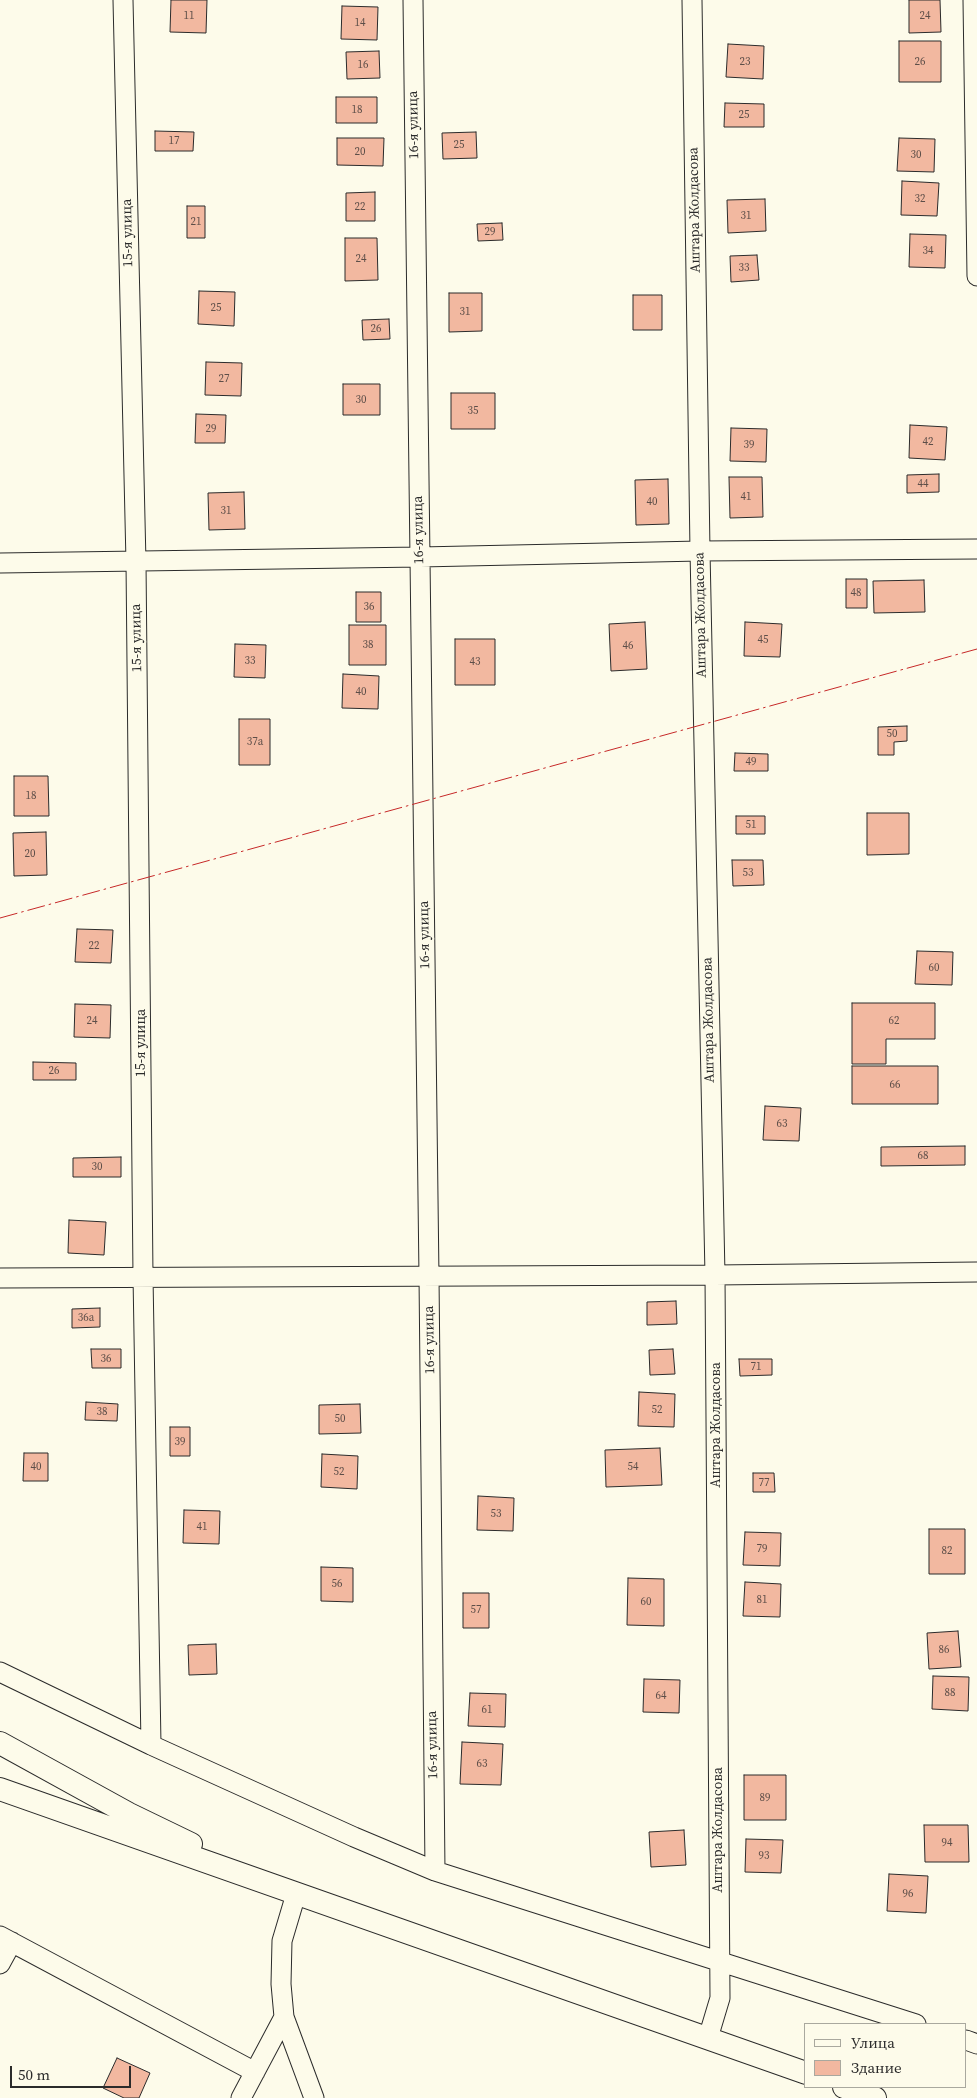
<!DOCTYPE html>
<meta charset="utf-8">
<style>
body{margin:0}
#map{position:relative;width:977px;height:2098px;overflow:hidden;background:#fdfbea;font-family:"Source Serif 4",serif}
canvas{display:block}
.legend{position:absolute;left:804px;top:2023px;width:162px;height:65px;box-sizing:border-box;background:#fdfbea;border:1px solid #a9a89e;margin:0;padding:6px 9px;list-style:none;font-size:15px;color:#2b2b2b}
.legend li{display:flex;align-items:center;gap:10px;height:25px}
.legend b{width:25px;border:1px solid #a9a89e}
.scale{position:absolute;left:10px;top:2066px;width:121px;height:22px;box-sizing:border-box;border:2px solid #2b2b2b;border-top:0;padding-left:6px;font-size:15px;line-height:18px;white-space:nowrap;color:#2b2b2b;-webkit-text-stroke:4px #fdfbea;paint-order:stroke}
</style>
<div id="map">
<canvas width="977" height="2098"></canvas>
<ul class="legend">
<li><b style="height:6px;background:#fdfbea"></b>Улица</li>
<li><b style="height:14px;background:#f2b8a0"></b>Здание</li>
</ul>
<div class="scale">50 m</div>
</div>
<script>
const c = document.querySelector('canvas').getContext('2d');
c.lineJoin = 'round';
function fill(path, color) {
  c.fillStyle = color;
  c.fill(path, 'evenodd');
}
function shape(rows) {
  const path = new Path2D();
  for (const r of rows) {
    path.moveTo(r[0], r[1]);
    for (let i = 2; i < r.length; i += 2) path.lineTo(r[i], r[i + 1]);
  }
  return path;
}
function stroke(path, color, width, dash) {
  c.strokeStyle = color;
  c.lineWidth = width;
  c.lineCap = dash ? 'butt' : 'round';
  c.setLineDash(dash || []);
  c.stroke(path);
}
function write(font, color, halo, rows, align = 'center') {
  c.font = font + ' "Source Serif 4",serif';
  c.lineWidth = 4;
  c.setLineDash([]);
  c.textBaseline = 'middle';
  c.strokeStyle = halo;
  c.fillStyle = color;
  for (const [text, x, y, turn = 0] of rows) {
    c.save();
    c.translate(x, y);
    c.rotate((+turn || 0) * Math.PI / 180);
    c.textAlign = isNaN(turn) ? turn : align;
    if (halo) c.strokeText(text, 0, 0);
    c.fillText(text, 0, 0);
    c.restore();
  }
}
const building = shape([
 [171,0,207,0,206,33,170,32,171,0],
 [909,0,940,0,941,32,909,33,909,0],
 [342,6,378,7,377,40,341,39,342,6],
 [899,41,941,41,941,82,899,82,899,41],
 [728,44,764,46,763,79,726,77,728,44],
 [379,51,380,78,347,79,346,52,379,51],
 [336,97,377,97,377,123,336,123,336,97],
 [725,103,764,104,764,127,724,127,725,103],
 [155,131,194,132,193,151,155,151,155,131],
 [476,132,477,158,443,159,442,133,476,132],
 [337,138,384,138,383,166,337,165,337,138],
 [899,138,935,139,934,172,897,171,899,138],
 [902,181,939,183,937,216,901,215,902,181],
 [375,192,375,221,346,221,346,193,375,192],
 [765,199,766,231,728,233,727,200,765,199],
 [187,206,205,206,205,238,187,238,187,206],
 [502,223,503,240,478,241,477,224,502,223],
 [910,234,946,235,945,268,909,267,910,234],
 [345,238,377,238,378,280,345,281,345,238],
 [757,255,759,280,731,282,730,256,757,255],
 [199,291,235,292,234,326,198,324,199,291],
 [449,293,482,293,482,331,449,332,449,293],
 [633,295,662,295,662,330,633,330,633,295],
 [389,319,390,339,363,340,362,320,389,319],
 [206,362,242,363,241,396,205,395,206,362],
 [343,384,380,384,380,415,343,415,343,384],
 [451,393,495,393,495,429,451,429,451,393],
 [196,414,226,415,225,443,195,443,196,414],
 [910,425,947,427,945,460,909,458,910,425],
 [731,428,767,429,766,462,730,461,731,428],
 [939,474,939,492,907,493,907,475,939,474],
 [729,477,762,477,763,517,730,518,729,477],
 [668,479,669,524,636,525,635,480,668,479],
 [244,492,245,529,209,530,208,493,244,492],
 [846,579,867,579,867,608,846,608,846,579],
 [924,580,925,612,874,613,873,581,924,580],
 [356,592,381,592,381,622,356,622,356,592],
 [645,622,647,669,611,671,609,624,645,622],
 [745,622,782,624,780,657,744,656,745,622],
 [349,625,386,625,386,665,349,665,349,625],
 [455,639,495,639,495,685,455,685,455,639],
 [235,644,266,645,265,678,234,677,235,644],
 [343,674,379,676,378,709,342,708,343,674],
 [239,719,270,719,270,765,239,765,239,719],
 [907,726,907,741,894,742,894,755,878,755,878,727,907,726],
 [735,753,768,754,768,771,734,771,735,753],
 [14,776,48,776,49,816,14,816,14,776],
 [867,813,909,813,909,854,867,855,867,813],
 [736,816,765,816,765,834,736,834,736,816],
 [46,832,47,875,14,876,13,833,46,832],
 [732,860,763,860,764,885,733,886,732,860],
 [77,929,113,930,111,963,75,962,77,929],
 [917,951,953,952,952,985,915,984,917,951],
 [852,1003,935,1003,935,1039,886,1039,886,1064,852,1064,852,1003],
 [75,1004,111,1005,110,1038,74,1037,75,1004],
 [33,1062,76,1063,76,1080,33,1080,33,1062],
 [852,1066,938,1066,938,1104,852,1104,852,1066],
 [765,1106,801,1108,799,1141,763,1140,765,1106],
 [965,1146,965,1165,881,1166,881,1147,965,1146],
 [121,1157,121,1177,73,1177,73,1158,121,1157],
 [69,1220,106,1222,104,1255,68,1253,69,1220],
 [676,1301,677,1324,647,1325,647,1302,676,1301],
 [100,1308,100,1327,72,1328,72,1309,100,1308],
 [91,1349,121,1349,121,1368,92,1368,91,1349],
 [673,1349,675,1374,650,1375,649,1350,673,1349],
 [739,1359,772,1359,772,1375,740,1376,739,1359],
 [639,1392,675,1394,674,1427,638,1426,639,1392],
 [86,1402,118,1404,117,1421,85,1420,86,1402],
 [360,1404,361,1433,319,1434,319,1405,360,1404],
 [170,1427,190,1427,190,1456,170,1456,170,1427],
 [660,1448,662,1485,606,1487,605,1450,660,1448],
 [24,1453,48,1453,48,1481,23,1481,24,1453],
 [322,1454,358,1456,357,1489,321,1487,322,1454],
 [753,1473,774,1473,775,1492,753,1492,753,1473],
 [478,1496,514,1498,513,1531,477,1530,478,1496],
 [184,1510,220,1511,219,1544,183,1543,184,1510],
 [929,1529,965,1529,965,1574,929,1574,929,1529],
 [745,1532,781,1533,780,1566,743,1565,745,1532],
 [321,1567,353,1568,353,1602,321,1601,321,1567],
 [628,1578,664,1579,664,1626,627,1625,628,1578],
 [745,1582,781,1584,780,1617,743,1616,745,1582],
 [463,1593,489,1593,489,1628,463,1628,463,1593],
 [958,1631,961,1667,929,1669,927,1633,958,1631],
 [216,1644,217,1674,189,1675,188,1645,216,1644],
 [933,1676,969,1677,968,1711,932,1709,933,1676],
 [644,1679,680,1680,679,1713,643,1712,644,1679],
 [470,1693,506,1694,505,1727,468,1726,470,1693],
 [462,1742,503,1744,501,1785,460,1784,462,1742],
 [744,1775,786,1775,786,1820,744,1820,744,1775],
 [924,1825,968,1825,969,1862,925,1862,924,1825],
 [684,1830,686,1865,651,1867,649,1832,684,1830],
 [746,1839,783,1840,781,1873,745,1872,746,1839],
 [889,1874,928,1876,926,1913,887,1911,889,1874],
 [117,2058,150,2073,139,2098,124,2098,103,2088,117,2058]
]);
fill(building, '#f2b8a0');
stroke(building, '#2b2b2b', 1);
const minor = shape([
 [123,0,136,562,143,1276,151,1745],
 [413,0,429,1276,435,1871],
 [692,0,700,551,715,1275,720,1998,708,2038],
 [973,0,977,276],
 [0,563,420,557,700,551,977,549],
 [0,1278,715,1275,977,1272],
 [0,1672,151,1745,354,1837,435,1871,916,2024],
 [0,1936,255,2072],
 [0,1964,12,1942],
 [284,2017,314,2098],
 [966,2040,977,2044],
 [241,2098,284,2017,281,1984,282,1941,296,1894]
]);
const major = shape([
 [0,1743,129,1814,191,1844],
 [0,1789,806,2073],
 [844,2087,875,2098]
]);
stroke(minor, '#2b2b2b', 21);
stroke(major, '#2b2b2b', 24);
stroke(minor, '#fdfbea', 19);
stroke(major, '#fdfbea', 22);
stroke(shape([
 [0,918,977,649]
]), '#c62828', 1, [18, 4, 2.5, 4]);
write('11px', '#5d4e48', null, [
 ["11",189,16],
 ["24",925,16],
 ["14",360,23],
 ["23",745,62],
 ["26",920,62],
 ["16",363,65],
 ["18",357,110],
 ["25",744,115],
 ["17",174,141],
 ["25",459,145],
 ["20",360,152],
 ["30",916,155],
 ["32",920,199],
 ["22",360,207],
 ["31",746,216],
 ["21",196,222],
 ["29",490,232],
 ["34",928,251],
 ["24",361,259],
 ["33",744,268],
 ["25",216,308],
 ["31",465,312],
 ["26",376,329],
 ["27",224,379],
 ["30",361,400],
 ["35",473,411],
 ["29",211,429],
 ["42",928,442],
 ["39",749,445],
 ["44",923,484],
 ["41",746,497],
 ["40",652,502],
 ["31",226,511],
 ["48",856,593],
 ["36",369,607],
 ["45",763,640],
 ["38",368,645],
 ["46",628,646],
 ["33",250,661],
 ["43",475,662],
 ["40",361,692],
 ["50",892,734],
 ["37а",255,742],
 ["49",751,762],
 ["18",31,796],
 ["51",751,825],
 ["20",30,854],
 ["53",748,873],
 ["22",94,946],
 ["60",934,968],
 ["24",92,1021],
 ["62",894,1021],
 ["26",54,1071],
 ["66",895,1085],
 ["63",782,1124],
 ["68",923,1156],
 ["30",97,1167],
 ["36а",86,1318],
 ["36",106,1359],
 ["71",756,1367],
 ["52",657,1410],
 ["38",102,1412],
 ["50",340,1419],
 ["39",180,1442],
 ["40",36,1467],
 ["54",633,1467],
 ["52",339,1472],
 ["77",764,1483],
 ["53",496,1514],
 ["41",202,1527],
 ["79",762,1549],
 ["82",947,1551],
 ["56",337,1584],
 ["81",762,1600],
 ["60",646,1602],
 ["57",476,1610],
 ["86",944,1650],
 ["88",950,1693],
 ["64",661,1696],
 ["61",487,1710],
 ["63",482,1764],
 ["89",765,1798],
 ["94",947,1843],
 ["93",764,1856],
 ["96",908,1894]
]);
write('14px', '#2b2b2b', '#fdfbea', [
 ["16-я улица",414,125,-91],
 ["Аштара Жолдасова",695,210,-91],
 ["15-я улица",128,233,-91],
 ["16-я улица",419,530,-91],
 ["Аштара Жолдасова",701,615,-91],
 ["15-я улица",137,638,-91],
 ["16-я улица",425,935,-91],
 ["Аштара Жолдасова",709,1020,-91],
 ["15-я улица",141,1043,-90],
 ["16-я улица",430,1340,-91],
 ["Аштара Жолдасова",716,1425,-90],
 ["16-я улица",433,1745,-91],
 ["Аштара Жолдасова",718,1830,-90]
]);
</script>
